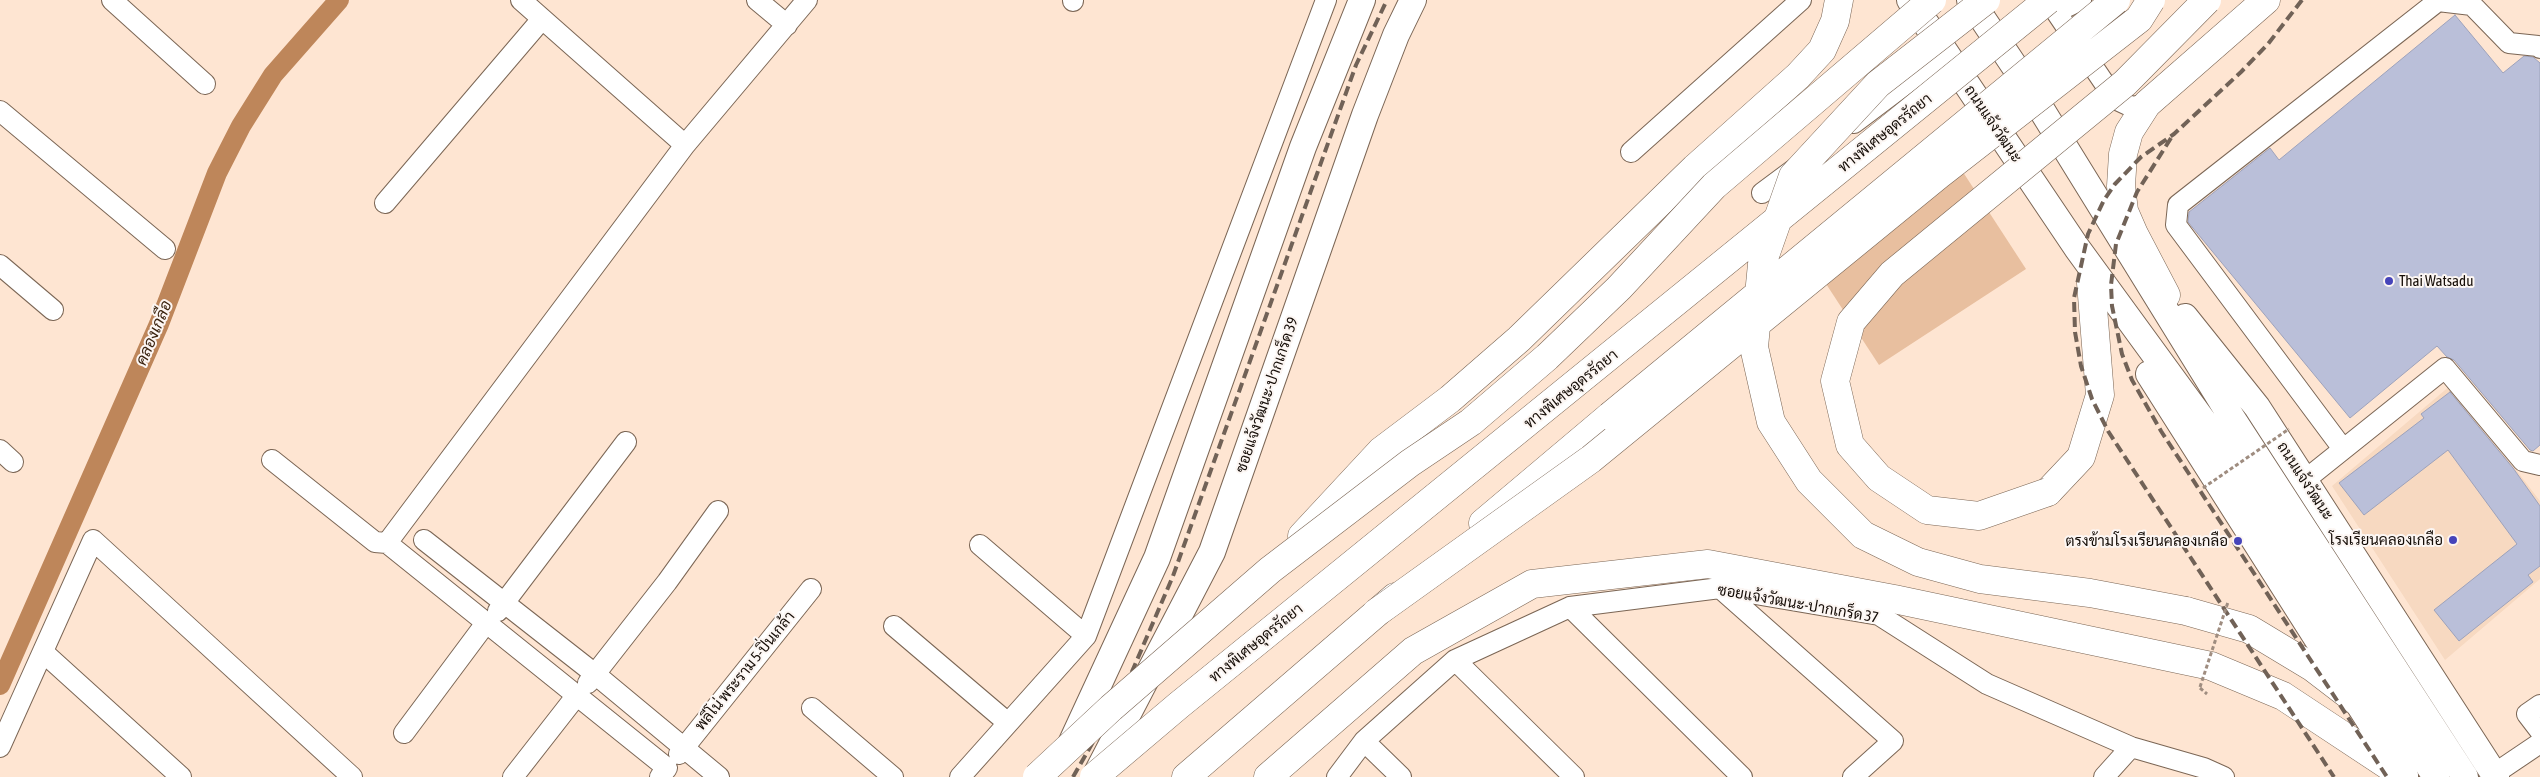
<!DOCTYPE html>
<meta charset="utf-8">
<style>
body{margin:0}
canvas{display:block;background:#fee5d2}
</style>
<canvas width="2540" height="777"></canvas>
<script>
const c = document.querySelector('canvas').getContext('2d');
c.lineJoin = 'round';
function fill(path, color) {
  c.fillStyle = color;
  c.fill(path, 'evenodd');
}
function shape(rows) {
  const path = new Path2D();
  for (const r of rows) {
    path.moveTo(r[0], r[1]);
    for (let i = 2; i < r.length; i += 2) path.lineTo(r[i], r[i + 1]);
  }
  return path;
}
function stroke(path, color, width, dash) {
  c.strokeStyle = color;
  c.lineWidth = width;
  c.lineCap = dash ? 'butt' : 'round';
  c.setLineDash(dash || []);
  c.stroke(path);
}
function write(font, color, halo, rows, align = 'center') {
  c.font = font + ' "Asap Condensed",Sarabun,sans-serif';
  c.lineWidth = 4;
  c.setLineDash([]);
  c.textBaseline = 'middle';
  c.strokeStyle = halo;
  c.fillStyle = color;
  for (const [text, x, y, turn = 0] of rows) {
    c.save();
    c.translate(x, y);
    c.rotate((+turn || 0) * Math.PI / 180);
    c.textAlign = isNaN(turn) ? turn : align;
    if (halo) c.strokeText(text, 0, 0);
    c.fillText(text, 0, 0);
    c.restore();
  }
}
fill(shape([
 [2451,385,2540,501,2540,579,2445,660,2332,486]
]), '#f7d9c1');
fill(shape([
 [1948,149,2026,269,1879,365,1800,244]
]), '#e8bf9f');
stroke(shape([
 [0,685,159,324,217,173,241,126,273,75,339,0]
]), '#be865a', 20);
const building = shape([
 [2455,15,2503,73,2524,56,2533,57,2540,63,2540,445,2533,451,2530,450,2454,360,2447,357,2437,346,2350,418,2188,222,2189,212,2270,148,2279,160,2455,15],
 [2450,392,2513,468,2540,506,2540,566,2528,575,2533,582,2459,641,2434,610,2517,544,2448,450,2364,515,2339,483,2424,418,2421,414,2450,392]
]);
fill(building, '#babfd9');
stroke(building, '#9da2bb', 1);
const minor = shape([
 [112,0,205,84],
 [521,0,685,145],
 [757,0,787,25],
 [2048,0,2115,99,2132,107,2147,104],
 [1073,1,1073,0],
 [2056,12,2081,0],
 [0,111,165,249],
 [1854,123,1919,74,1949,57],
 [1631,152,1801,0],
 [1762,193,1797,167],
 [385,203,542,19],
 [0,265,53,310],
 [2343,449,2176,225,2178,205,2438,1,2472,5,2509,43,2538,46,2540,48],
 [0,450,13,462],
 [272,460,375,542,387,543,667,768,660,777],
 [2305,480,2445,368,2523,461,2540,465],
 [424,540,595,674,719,777],
 [387,543,685,145,807,0],
 [980,545,1086,636],
 [1720,588,1893,741,1853,777],
 [1570,607,1742,777],
 [498,611,626,442],
 [894,626,1008,723],
 [43,652,181,777],
 [1455,660,1574,777],
 [588,683,667,582,718,511],
 [2540,705,2527,714,2540,731],
 [812,708,893,777],
 [404,733,486,623],
 [1364,741,1401,777],
 [0,747,93,540,352,777],
 [679,754,811,589],
 [2494,774,2540,743],
 [513,777,577,695],
 [960,777,1086,636,1326,0],
 [1337,777,1364,741,1455,660,1570,607,1720,588,1879,615,1987,684,2131,747,2204,768,2224,777],
 [2104,777,2131,747]
]);
const major = shape([
 [1910,0,2077,248,2212,433,2436,777],
 [1970,0,2017,70,2232,418,2465,777],
 [2185,317,2257,407,2496,777],
 [2149,374,2405,777],
 [1070,746,1157,558,1303,147,1362,0],
 [1096,775,1212,552,1365,115,1396,35,1413,0]
]);
const highway = shape([
 [2166,295,2134,234,2124,211,2121,186,2123,154,2129,132,2147,104,2266,0],
 [2048,492,2081,457,2100,395,2091,283],
 [1483,523,1610,416],
 [1302,536,1381,451,1450,399,1519,339,1695,168,1798,76,1822,50,1835,21,1839,0],
 [2186,611,2249,629,2312,667,2359,703],
 [1186,777,1395,597],
 [1268,777,1413,651,1532,584,1708,564,1894,599,2211,666,2283,696,2404,776]
]);
stroke(minor, '#7b6655', 22);
stroke(major, '#7b6655', 28);
stroke(highway, '#7b6655', 29);
stroke(shape([
 [2200,688,2207,694]
]), '#9f8d80', 3, [4, 2.5]);
stroke(minor, '#fff', 20);
stroke(major, '#fff', 26);
stroke(highway, '#fff', 28);
stroke(shape([
 [2302,0,2268,44,2241,72,2174,134,2141,157,2115,184,2104,200,2088,234,2074,298,2075,332,2081,366,2092,399,2108,431,2334,777],
 [2171,138,2137,192,2116,244,2111,285,2112,306,2122,354,2132,380,2161,431,2387,777],
 [1073,777,1128,681,1173,576,1356,65,1387,0]
]), '#716257', 4, [10, 5]);
const highwayBridge = shape([
 [1986,0,1878,84,1793,176,1762,264,1754,347,1771,422,1809,481,1863,535,1918,562,1980,579,2090,593,2186,611],
 [1610,416,2116,0],
 [2048,492,1979,516,1927,510,1879,478,1850,445,1835,381,1851,322,1892,274,2125,83,2207,0],
 [1376,613,1591,459,1940,174,2139,19,2151,0],
 [1037,777,1111,708,1270,570,1410,463,1471,422,1547,357,1619,288,1714,186,1932,0],
 [1094,777,1179,705,2048,0]
]);
stroke(highwayBridge, '#7b6655', 29, []);
stroke(shape([
 [2203,488,2289,429],
 [2200,687,2228,602]
]), '#9f8d80', 3, [4, 2.5]);
stroke(highwayBridge, '#fff', 28);
for (const [x, y, r, color] of [
 [2389,281,5,"#4644ba"],
 [2453,540,5,"#4644ba"],
 [2238,541,5,"#4644ba"]
]) {
  const dot = new Path2D();
  dot.arc(x, y, r, 0, 2 * Math.PI);
  c.fillStyle = color;
  c.fill(dot);
  stroke(dot, '#fcf6f3', 2);
}
write('15px', '#150d07', '#fcf6f3', [
 ["ถนนแจ้งวัฒนะ",1993,124,56],
 ["ทางพิเศษอุดรรัถยา",1885,133,-39],
 ["ทางพิเศษอุดรรัถยา",1571,389,-39],
 ["ซอยแจ้งวัฒนะ-ปากเกร็ด 39",1267,395,-71],
 ["ถนนแจ้งวัฒนะ",2305,481,57],
 ["ซอยแจ้งวัฒนะ-ปากเกร็ด 37",1798,604,10],
 ["ทางพิเศษอุดรรัถยา",1256,643,-39],
 ["พลีโน่ พระราม 5-ปิ่นเกล้า",745,671,-51]
]);
write('15px', '#150d07', '#fcf6f3', [
 ["Thai Watsadu",2399,281,"left"],
 ["โรงเรียนคลองเกลือ",2443,540],
 ["ตรงข้ามโรงเรียนคลองเกลือ",2228,541]
], 'right');
write('italic 16px', '#3b2410', '#fcf6f3', [
 ["คลองเกลือ",154,333,-67]
]);
</script>
